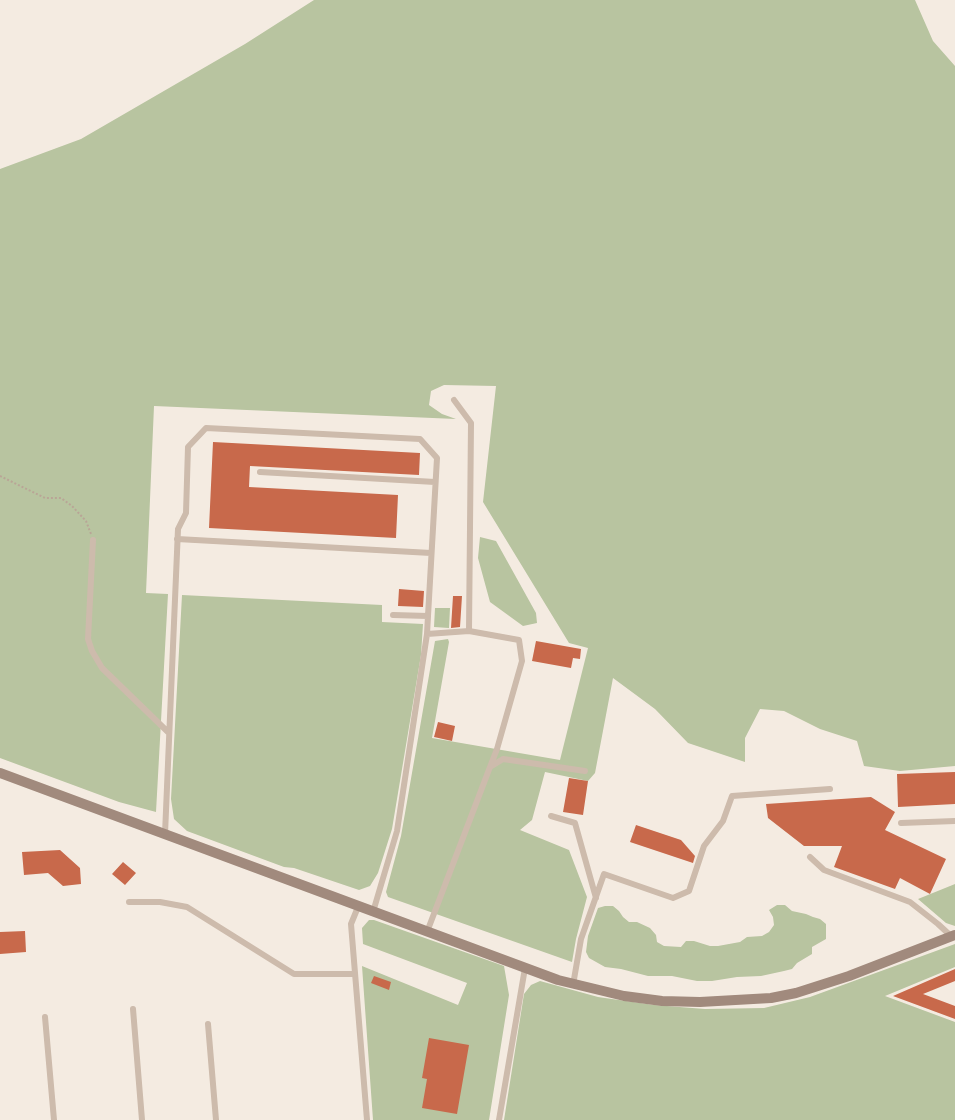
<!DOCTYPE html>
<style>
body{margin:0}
canvas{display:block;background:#f4ebe1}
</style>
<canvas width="955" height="1120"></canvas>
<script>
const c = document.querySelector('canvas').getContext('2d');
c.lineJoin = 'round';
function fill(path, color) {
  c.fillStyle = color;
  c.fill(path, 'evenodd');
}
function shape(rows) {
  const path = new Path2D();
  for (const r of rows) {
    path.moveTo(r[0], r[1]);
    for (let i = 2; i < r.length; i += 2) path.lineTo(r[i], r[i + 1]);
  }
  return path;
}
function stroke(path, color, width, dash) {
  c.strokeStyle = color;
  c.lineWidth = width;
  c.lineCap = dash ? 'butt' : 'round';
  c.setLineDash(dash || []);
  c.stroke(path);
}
fill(shape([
 [314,0,915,0,933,41,955,66,955,766,900,771,864,766,857,741,820,729,784,711,760,709,745,738,745,762,688,743,655,709,613,678,595,773,588,781,545,772,532,820,520,830,569,850,587,897,576,939,572,962,388,897,386,892,401,836,435,641,448,639,449,642,432,738,560,760,588,648,569,643,483,502,496,386,444,385,431,391,429,405,442,414,456,419,154,406,146,593,168,594,156,812,119,802,0,758,0,169,81,139,245,44],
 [480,537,496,541,536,613,537,623,523,626,490,602,478,558],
 [182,595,382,605,382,622,423,624,421,655,392,829,378,873,370,886,359,890,294,868,284,867,187,831,174,819,171,799],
 [435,608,450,608,449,628,434,627],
 [955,884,955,926,946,923,918,899],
 [777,905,785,905,792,911,806,914,813,917,820,919,826,924,826,939,812,947,812,954,797,963,792,969,784,971,761,976,737,977,712,981,697,981,672,976,648,976,621,969,605,967,589,958,586,952,588,936,598,908,605,906,613,906,619,911,623,917,629,922,637,922,650,928,656,935,657,942,664,946,681,947,686,941,694,941,710,946,718,946,740,942,747,937,762,936,769,932,774,925,773,917,769,910],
 [369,920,374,920,504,966,509,995,489,1120,373,1120,362,966,458,1005,467,983,363,944,362,928],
 [955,944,955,967,885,996,955,1022,955,1120,504,1120,524,994,531,985,540,981,598,997,654,1005,705,1009,764,1008,810,997]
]), '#b8c4a0');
fill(shape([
 [213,442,420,453,419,475,250,466,249,487,398,495,396,538,209,528],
 [399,589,424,591,423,607,398,606],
 [453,596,462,596,460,627,451,628],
 [536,641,581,649,580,659,573,658,571,668,532,661],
 [438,722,455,726,452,741,434,737],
 [955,772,955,804,898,807,897,774],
 [569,778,588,781,583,815,563,812],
 [871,797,895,812,885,830,946,859,930,894,900,878,895,889,834,867,842,846,804,846,768,818,766,804],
 [636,825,681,840,695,856,693,863,630,842],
 [60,850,80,868,81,884,63,886,48,873,24,875,22,852],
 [123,862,136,873,125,885,112,874],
 [25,931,26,952,0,954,0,932],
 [955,969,955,981,923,994,955,1006,955,1019,893,996],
 [374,976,391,982,389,990,371,983],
 [429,1038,469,1045,457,1114,422,1108,427,1079,422,1078]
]), '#c8694b');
stroke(shape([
 [0,476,45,498,61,498,72,506,86,521,91,534]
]), '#b9a596', 2, [2, 2]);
stroke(shape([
 [454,400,471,423,469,631],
 [260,472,435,482],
 [177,539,431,553],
 [93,540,88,639,92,651,102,668,169,733],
 [427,634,469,631,519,640,522,661,497,749,490,767],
 [551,816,575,823,596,898],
 [901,823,955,821],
 [165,834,178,529,186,513,188,447,206,428,420,439,437,458,428,616],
 [810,857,824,870,910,902,938,924,951,936],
 [129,902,160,902,187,907,294,974,355,974],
 [358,907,351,924,367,1120],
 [373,912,397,831,427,634,428,616,393,615],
 [427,932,490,767,503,759,585,771],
 [573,985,581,939,604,874,673,898,689,891,704,846,723,821,732,796,830,789],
 [133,1009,142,1120],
 [45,1017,54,1120],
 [208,1024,216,1120],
 [499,1120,525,968]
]), '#cdbbac', 6);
stroke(shape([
 [0,773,558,980,624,996,662,1001,700,1002,771,998,796,993,849,976,955,935]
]), '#a18a7d', 10);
</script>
